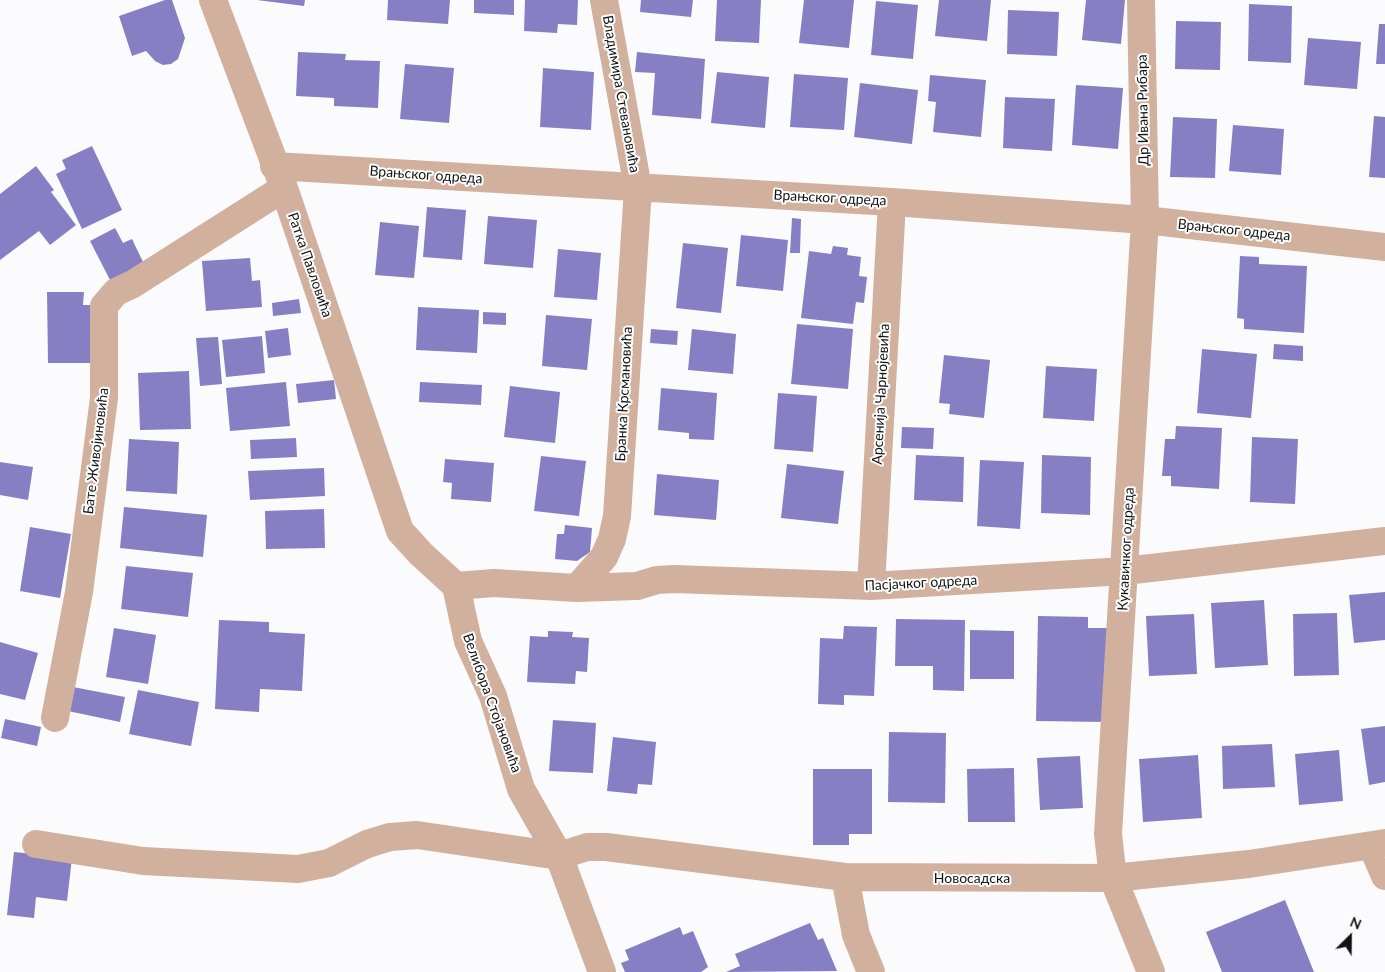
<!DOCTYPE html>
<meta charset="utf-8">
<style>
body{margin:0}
#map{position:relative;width:1385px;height:972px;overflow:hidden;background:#fbfbfe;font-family:Lato,sans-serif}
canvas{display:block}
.north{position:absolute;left:1325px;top:912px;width:50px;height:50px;-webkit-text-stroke:4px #fff;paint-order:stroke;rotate:23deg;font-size:14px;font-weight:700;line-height:20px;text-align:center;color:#121314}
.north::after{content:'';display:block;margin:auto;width:18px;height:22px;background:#121314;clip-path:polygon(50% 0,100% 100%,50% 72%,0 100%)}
</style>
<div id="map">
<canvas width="1385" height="972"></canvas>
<div class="north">N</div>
</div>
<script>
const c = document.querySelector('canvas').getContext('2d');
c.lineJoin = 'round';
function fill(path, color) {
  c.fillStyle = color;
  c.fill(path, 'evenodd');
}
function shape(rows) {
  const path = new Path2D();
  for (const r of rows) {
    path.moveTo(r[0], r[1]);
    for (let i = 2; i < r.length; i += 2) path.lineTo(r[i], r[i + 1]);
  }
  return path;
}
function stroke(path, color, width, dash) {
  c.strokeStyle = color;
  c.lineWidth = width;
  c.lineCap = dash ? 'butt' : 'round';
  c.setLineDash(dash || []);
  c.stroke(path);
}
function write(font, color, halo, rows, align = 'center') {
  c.font = font + ' Lato,sans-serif';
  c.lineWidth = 4;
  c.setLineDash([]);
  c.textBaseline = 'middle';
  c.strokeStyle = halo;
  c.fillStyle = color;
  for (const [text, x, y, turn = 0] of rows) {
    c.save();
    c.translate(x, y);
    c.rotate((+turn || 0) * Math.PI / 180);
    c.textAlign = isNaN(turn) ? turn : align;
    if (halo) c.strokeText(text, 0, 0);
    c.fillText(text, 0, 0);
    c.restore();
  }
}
fill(shape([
 [165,0,172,0,185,38,178,59,171,64,163,65,155,61,146,51,132,56,119,16],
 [257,0,305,0,304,6],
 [388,0,450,0,448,24,387,20],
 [474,0,514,0,514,15,474,13],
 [525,0,578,0,577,25,558,24,557,33,524,31],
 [641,0,693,0,691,17,640,12],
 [717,0,761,0,759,43,715,41],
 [804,0,854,0,849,48,799,43],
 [939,0,991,0,987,41,935,36],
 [1086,0,1125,0,1121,44,1082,40],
 [876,1,918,5,913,59,871,55],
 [1249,4,1292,6,1291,63,1248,61],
 [1008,10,1059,12,1057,56,1007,54],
 [1176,21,1221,22,1220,70,1175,69],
 [1379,24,1385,24,1385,64,1376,64],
 [1308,38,1361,42,1357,89,1304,85],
 [298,52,346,54,345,60,380,61,378,108,334,106,334,98,296,96],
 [637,52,705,59,701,119,652,115,655,73,635,72],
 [405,64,454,68,449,123,400,119],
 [543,68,594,72,591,130,540,127],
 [717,72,769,77,765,128,711,123],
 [794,74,848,78,844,130,790,127],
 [930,75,986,80,981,137,933,132,936,102,928,101],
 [860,83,918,90,912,144,854,137],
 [1076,85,1123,88,1118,149,1072,145],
 [1005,97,1055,99,1052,151,1003,148],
 [1374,116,1385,117,1385,178,1369,177],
 [1173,117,1217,119,1215,178,1170,177],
 [1233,125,1284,129,1281,175,1229,171],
 [92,146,122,210,82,229,56,174,66,169,62,160],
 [36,166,54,190,51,192,76,225,50,245,39,231,0,260,0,194],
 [427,207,466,210,462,260,423,257],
 [488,216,537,220,533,268,484,264],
 [792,218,801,219,800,253,790,253],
 [380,222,419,226,414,278,375,275],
 [115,228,123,243,132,239,144,264,110,280,90,241],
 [741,235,788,240,783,291,736,286],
 [683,243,728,248,721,313,676,308],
 [833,246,848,248,847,255,861,257,859,276,867,277,864,303,856,302,853,324,801,318,809,251,831,254],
 [558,249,601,253,597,300,554,297],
 [1240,256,1259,257,1259,264,1307,266,1304,333,1244,329,1244,319,1237,318],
 [250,258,252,281,260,280,262,307,206,311,202,261],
 [47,292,84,292,83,305,92,305,92,363,48,363],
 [299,299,301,313,273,316,272,303],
 [418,307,479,310,477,353,416,350],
 [483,312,506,313,506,325,483,324],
 [546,315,592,319,587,370,542,366],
 [797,324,853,329,848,389,791,384],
 [288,328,291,355,268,358,265,331],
 [651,329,678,331,677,345,650,343],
 [692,329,736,334,733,374,688,370],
 [262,336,265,373,226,377,222,340],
 [218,337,222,384,200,386,196,338],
 [1274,344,1303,346,1303,361,1273,359],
 [1202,349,1257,354,1251,418,1197,413],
 [944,355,990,360,984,418,949,414,950,404,939,403],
 [1046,366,1097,369,1094,421,1043,418],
 [189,371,191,429,140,430,138,373],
 [334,380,336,399,298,403,296,384],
 [286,382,290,426,230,431,226,388],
 [420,382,482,385,481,405,419,402],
 [510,386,560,392,555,443,504,437],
 [661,388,717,393,714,440,689,439,689,433,658,430],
 [778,393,817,396,813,452,774,449],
 [1176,426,1222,428,1219,489,1171,486,1171,476,1162,476,1165,439,1175,439],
 [902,427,934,428,933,449,901,448],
 [1252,437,1298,439,1295,504,1250,502],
 [296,438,297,457,251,459,250,440],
 [129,439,179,442,177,494,126,491],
 [916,455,964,457,963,502,914,500],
 [1042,455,1091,457,1090,515,1041,513],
 [541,456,586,461,579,516,534,511],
 [445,459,494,463,491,502,451,499,452,483,443,482],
 [980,460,1024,462,1020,529,977,526],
 [0,462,33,467,28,500,0,495],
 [787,464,844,471,838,524,781,518],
 [324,468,325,496,250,500,248,471],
 [657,474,719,480,716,520,654,515],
 [124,507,207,515,203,557,120,548],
 [324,509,325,548,266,549,265,511],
 [565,525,592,528,590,552,577,561,555,559,557,534,564,534],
 [30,527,71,534,60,598,20,591],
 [126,566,193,573,188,617,121,609],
 [1385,592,1385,640,1354,643,1349,595],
 [1264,600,1268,665,1215,668,1211,603],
 [1337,613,1339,675,1294,676,1293,614],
 [1194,614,1197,674,1149,676,1146,616],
 [1038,616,1088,617,1088,628,1107,628,1106,722,1036,721],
 [896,619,965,620,964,691,933,690,933,666,895,666],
 [219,620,269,622,269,632,305,634,302,691,260,689,259,712,215,709],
 [844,626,877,627,874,696,844,695,844,705,818,704,820,638,843,639],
 [114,628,156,635,148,684,106,677],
 [970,630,1014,631,1014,679,970,679],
 [548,631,573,632,572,637,589,638,587,672,576,671,575,684,527,682,530,636,548,637],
 [0,642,38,653,25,700,0,694],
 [73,687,125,697,120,722,68,711],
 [138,690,199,702,191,746,129,734],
 [5,719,41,727,37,746,1,738],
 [553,720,596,723,593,773,549,771],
 [1385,726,1385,782,1369,785,1361,729],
 [889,732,946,733,945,803,888,802],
 [613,737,656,742,652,785,638,784,637,794,607,791],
 [1272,744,1275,787,1223,789,1222,746],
 [1339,750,1343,801,1299,805,1295,754],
 [1198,755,1202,818,1143,822,1139,759],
 [1080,756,1083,808,1040,810,1037,758],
 [1014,768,1015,822,968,822,967,769],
 [813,769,872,769,872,834,849,834,849,845,813,845],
 [14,852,72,858,67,901,36,897,34,918,7,915],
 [1285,900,1314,972,1222,972,1206,932],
 [810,923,818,940,823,938,837,971,726,972,740,966,735,954],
 [680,927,683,935,693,931,708,967,701,972,625,972,621,963,629,960,625,950]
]), '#867fc3');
stroke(shape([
 [213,0,284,188,400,531,421,554,456,586,468,641,493,696,521,789,559,856,602,972],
 [1141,0,1145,220,1108,834,1113,878,1151,972],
 [274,166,892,202,1145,220,1385,247],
 [456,586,494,583,577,588,637,586,657,580,674,579,871,586,1125,571,1385,541],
 [871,586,892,202],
 [577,588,604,557,612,539,617,516,638,188,604,0],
 [55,718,79,592,104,398,104,306,116,292,133,284,284,188],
 [36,844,143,861,298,869,329,863,367,844,390,837,417,835,559,856,587,847,606,847,845,877,1113,878,1249,864,1385,843],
 [1372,846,1385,876],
 [845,877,856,935,871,972]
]), '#d1b09e', 28);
write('14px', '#121314', '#fff', [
 ["Владимира Стевановића",621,94,80],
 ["Др Ивана Рибара",1143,110,-91],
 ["Врањског одреда",426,175,4],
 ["Врањског одреда",830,198,3],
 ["Врањског одреда",1234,230,6],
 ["Ратка Павловића",310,265,71],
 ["Бранка Крсмановића",624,394,-87],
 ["Арсенија Чарнојевића",881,394,-87],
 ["Бате Живојиновића",96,451,-83],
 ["Кукавичког одреда",1126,549,-87],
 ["Пасјачког одреда",921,583,-3],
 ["Велибора Стојановића",492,703,70],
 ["Новосадска",972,878]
]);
</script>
